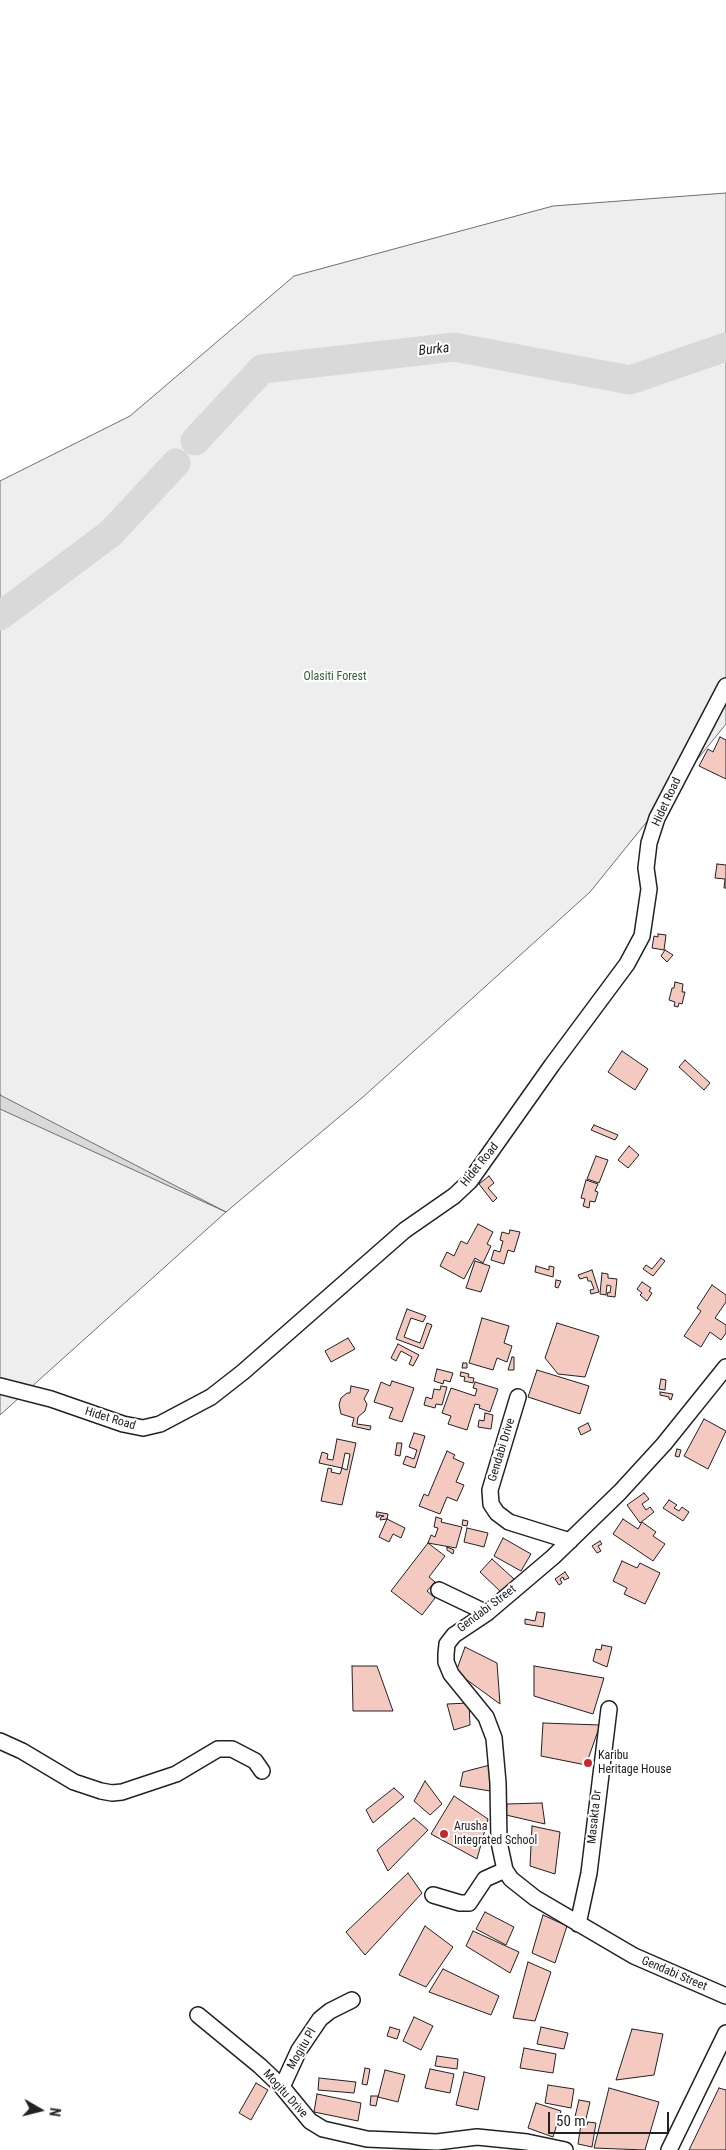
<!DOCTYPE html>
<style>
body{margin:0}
#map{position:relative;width:726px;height:2150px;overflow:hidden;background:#fff;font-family:"Roboto Condensed",sans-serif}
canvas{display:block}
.north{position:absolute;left:15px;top:2085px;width:50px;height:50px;-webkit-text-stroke:4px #fff;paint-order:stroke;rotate:98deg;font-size:14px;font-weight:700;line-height:20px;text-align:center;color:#222}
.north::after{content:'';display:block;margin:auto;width:18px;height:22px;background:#222;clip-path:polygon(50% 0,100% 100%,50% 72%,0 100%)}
.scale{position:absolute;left:548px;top:2112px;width:121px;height:22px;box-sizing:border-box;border:2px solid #222;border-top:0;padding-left:6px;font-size:15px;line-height:18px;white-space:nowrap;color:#222;-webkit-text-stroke:4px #fff;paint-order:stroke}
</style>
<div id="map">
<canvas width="726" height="2150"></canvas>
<div class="north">N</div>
<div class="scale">50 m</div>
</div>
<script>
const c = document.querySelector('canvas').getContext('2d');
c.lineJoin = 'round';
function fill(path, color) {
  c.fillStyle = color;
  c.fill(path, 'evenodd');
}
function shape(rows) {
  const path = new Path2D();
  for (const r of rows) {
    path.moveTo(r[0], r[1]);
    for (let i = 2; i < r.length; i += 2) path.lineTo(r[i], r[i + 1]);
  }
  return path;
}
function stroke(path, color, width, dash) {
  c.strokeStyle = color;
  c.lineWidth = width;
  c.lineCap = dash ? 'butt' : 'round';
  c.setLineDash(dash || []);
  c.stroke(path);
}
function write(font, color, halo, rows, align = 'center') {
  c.font = font + ' "Roboto Condensed",sans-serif';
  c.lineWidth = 4;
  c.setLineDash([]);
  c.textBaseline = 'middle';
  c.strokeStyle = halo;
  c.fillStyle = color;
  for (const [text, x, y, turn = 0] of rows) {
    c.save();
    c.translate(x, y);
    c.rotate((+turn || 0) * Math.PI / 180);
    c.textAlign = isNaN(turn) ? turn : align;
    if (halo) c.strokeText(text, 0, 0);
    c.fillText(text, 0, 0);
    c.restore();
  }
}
const green = shape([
 [726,193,726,724,590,892,363,1097,226,1212,0,1415,0,481,130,416,294,276,553,206,726,193]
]);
fill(green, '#eee');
stroke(green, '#6f6f6f', 1);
const water = shape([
 [0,1094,0,1095,226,1212,0,1109,0,1094]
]);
fill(water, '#d9d9d9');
stroke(water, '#6f6f6f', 1);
stroke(shape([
 [195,441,262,369,454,347,630,380,726,347],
 [0,616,111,533,176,463]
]), '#d9d9d9', 29);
const building = shape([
 [720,737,726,740,726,779,699,766,708,749,713,752,720,737],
 [717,864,726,865,726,888,724,888,725,879,715,878,717,864],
 [658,934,666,935,664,950,652,948,654,936,658,937,658,934],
 [665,950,673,955,667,962,661,956,665,950],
 [675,982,683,984,682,992,685,992,682,1004,679,1003,678,1007,674,1006,675,1002,669,1000,672,988,674,988,675,982],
 [622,1051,648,1069,635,1090,608,1072,622,1051],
 [685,1060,710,1083,704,1090,679,1067,685,1060],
 [594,1125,618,1135,615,1140,591,1130,594,1125],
 [629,1146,639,1155,628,1168,618,1160,629,1146],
 [596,1156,608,1160,599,1183,587,1179,596,1156],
 [489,1176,494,1183,488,1188,497,1198,493,1202,479,1184,489,1176],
 [586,1180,598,1184,595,1191,598,1192,595,1202,590,1201,589,1208,583,1206,585,1199,581,1198,586,1180],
 [478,1224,493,1232,487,1244,491,1246,483,1263,475,1258,464,1279,440,1266,447,1252,454,1256,461,1241,467,1244,478,1224],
 [510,1230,520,1232,514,1252,508,1250,504,1264,491,1260,494,1250,500,1252,503,1241,500,1240,502,1232,509,1234,510,1230],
 [661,1258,665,1261,653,1276,643,1269,646,1265,652,1269,661,1258],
 [475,1261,490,1266,481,1292,466,1288,475,1261],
 [536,1266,549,1270,549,1266,554,1267,553,1277,535,1272,536,1266],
 [592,1270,599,1292,591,1294,590,1290,594,1289,591,1281,588,1281,587,1277,580,1279,578,1275,592,1270],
 [602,1273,608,1274,608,1278,617,1279,615,1297,607,1296,608,1292,610,1293,611,1286,607,1285,606,1295,600,1294,602,1273],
 [556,1280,561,1281,558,1288,555,1287,556,1280],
 [642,1282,651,1288,649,1291,652,1293,647,1301,640,1295,642,1293,637,1289,642,1282],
 [712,1285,726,1295,726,1302,715,1318,726,1325,726,1333,721,1340,710,1332,701,1347,684,1336,701,1311,697,1308,712,1285],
 [407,1309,426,1316,423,1322,411,1318,404,1337,420,1343,427,1323,432,1325,423,1349,396,1339,407,1309],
 [482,1318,509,1326,504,1343,512,1346,507,1362,497,1358,493,1370,469,1363,482,1318],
 [557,1323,599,1336,585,1377,558,1374,545,1358,557,1323],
 [348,1338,355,1349,331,1362,325,1351,348,1338],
 [398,1344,419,1355,413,1366,409,1364,412,1357,401,1351,396,1361,391,1358,398,1344],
 [512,1357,514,1357,514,1370,508,1370,512,1357],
 [463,1363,467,1363,467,1368,462,1368,463,1363],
 [437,1369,453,1373,450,1382,444,1380,443,1384,434,1381,437,1369],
 [537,1370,589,1386,580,1414,528,1397,537,1370],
 [461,1372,469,1374,468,1377,474,1378,473,1383,464,1381,465,1377,460,1376,461,1372],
 [661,1379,666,1380,665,1390,659,1389,661,1379],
 [392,1381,414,1388,402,1422,389,1418,393,1408,374,1402,381,1382,390,1386,392,1381],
 [475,1382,498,1389,490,1412,479,1408,480,1405,475,1404,467,1430,448,1424,451,1416,442,1413,451,1388,475,1396,477,1389,473,1388,475,1382],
 [351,1386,369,1390,364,1399,367,1404,365,1411,358,1417,357,1424,371,1426,370,1430,352,1426,354,1418,341,1414,339,1405,341,1398,347,1393,350,1393,351,1386],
 [441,1386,447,1387,442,1405,436,1404,435,1408,424,1405,426,1397,432,1399,434,1389,440,1390,441,1386],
 [660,1392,673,1394,671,1400,669,1399,669,1397,660,1395,660,1392],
 [485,1413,493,1415,491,1429,478,1427,479,1420,484,1421,485,1413],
 [704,1419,726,1431,708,1469,684,1456,704,1419],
 [588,1423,591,1430,581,1435,578,1428,588,1423],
 [414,1433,425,1436,415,1468,403,1464,406,1456,414,1459,417,1450,409,1447,414,1433],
 [337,1439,356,1443,342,1505,321,1501,328,1468,332,1469,331,1472,340,1474,342,1468,347,1470,350,1454,345,1453,342,1468,319,1463,322,1452,328,1454,327,1459,333,1460,337,1439],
 [397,1443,402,1443,400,1456,395,1455,397,1443],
 [677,1449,681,1450,679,1457,675,1456,677,1449],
 [447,1451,455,1455,453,1458,464,1463,456,1482,464,1485,457,1501,447,1497,440,1514,419,1506,424,1494,428,1496,447,1451],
 [644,1493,649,1499,642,1504,646,1510,650,1507,654,1512,640,1523,627,1505,644,1493],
 [669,1500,677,1505,674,1508,679,1511,682,1507,689,1512,683,1521,663,1508,669,1500],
 [377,1512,388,1514,387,1519,380,1520,381,1517,384,1516,379,1515,379,1517,376,1517,377,1512],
 [436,1517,442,1519,441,1522,462,1527,456,1548,428,1543,431,1535,435,1537,438,1528,434,1527,436,1517],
 [387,1519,405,1528,401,1538,393,1534,389,1542,379,1537,387,1519],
 [623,1519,638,1529,642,1522,656,1532,653,1536,665,1544,653,1561,613,1534,623,1519],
 [463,1520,468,1521,467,1526,462,1525,463,1520],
 [467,1528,488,1533,484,1547,464,1542,467,1528],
 [503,1538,531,1554,521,1571,494,1556,503,1538],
 [600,1541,602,1544,598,1546,601,1551,597,1553,592,1546,600,1541],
 [428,1543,445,1556,429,1577,435,1582,427,1591,435,1598,422,1615,391,1591,428,1543],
 [447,1547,454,1550,453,1554,447,1550,447,1547],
 [492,1559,514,1579,502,1593,480,1572,492,1559],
 [622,1561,637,1568,640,1563,660,1573,645,1604,624,1594,627,1588,613,1581,622,1561],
 [565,1572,569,1578,564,1580,563,1577,560,1579,562,1583,559,1585,555,1579,565,1572],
 [537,1612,545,1613,543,1627,525,1624,525,1619,535,1621,537,1612],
 [602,1645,612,1647,607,1667,593,1661,596,1649,601,1650,602,1645],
 [465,1647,497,1663,500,1704,456,1672,465,1647],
 [352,1666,377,1666,393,1711,353,1711,352,1666],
 [534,1666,604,1678,593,1714,534,1696,534,1666],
 [469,1703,470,1725,454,1730,447,1704,469,1703],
 [543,1723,600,1725,586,1765,541,1756,543,1723],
 [490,1765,490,1791,460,1786,463,1772,490,1765],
 [425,1781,442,1804,430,1815,414,1801,425,1781],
 [394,1788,404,1797,373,1823,366,1810,394,1788],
 [454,1796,488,1819,477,1859,431,1834,454,1796],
 [542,1803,545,1824,506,1815,507,1804,542,1803],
 [414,1818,428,1830,388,1871,377,1850,414,1818],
 [532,1826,560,1832,555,1874,530,1866,532,1826],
 [408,1873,422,1893,365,1955,346,1932,408,1873],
 [485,1912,514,1927,506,1945,476,1929,485,1912],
 [543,1915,567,1926,555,1963,532,1953,543,1915],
 [425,1926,453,1947,426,1987,399,1975,425,1926],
 [473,1931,519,1952,510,1973,466,1946,473,1931],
 [528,1962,551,1972,535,2021,513,2018,528,1962],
 [443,1969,499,1996,491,2015,429,1992,443,1969],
 [414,2017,433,2026,421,2050,403,2041,414,2017],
 [390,2027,400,2030,397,2039,387,2036,390,2027],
 [541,2027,568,2033,564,2049,537,2044,541,2027],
 [632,2029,663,2034,654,2075,616,2080,632,2029],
 [524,2048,556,2054,553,2073,520,2068,524,2048],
 [437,2056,458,2059,457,2069,435,2066,437,2056],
 [365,2068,370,2069,367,2085,362,2084,365,2068],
 [430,2069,454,2074,450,2093,425,2088,430,2069],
 [385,2070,405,2075,398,2102,378,2097,385,2070],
 [464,2072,485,2077,478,2110,456,2105,464,2072],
 [319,2078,356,2082,354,2093,318,2090,319,2078],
 [256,2083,268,2090,251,2120,239,2113,256,2083],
 [548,2085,574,2089,571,2108,545,2103,548,2085],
 [609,2088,659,2102,645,2150,594,2148,609,2088],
 [719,2088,726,2090,726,2150,689,2150,719,2088],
 [317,2094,361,2103,358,2121,314,2112,317,2094],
 [371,2096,378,2096,376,2106,370,2105,371,2096],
 [579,2100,590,2102,585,2123,574,2121,579,2100],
 [536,2103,561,2111,553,2137,528,2128,536,2103],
 [588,2122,596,2123,592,2147,578,2144,581,2124,587,2125,588,2122]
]);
fill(building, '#f3c9c0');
stroke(building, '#222', 1);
const minor = shape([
 [726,1367,664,1444,620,1492,553,1557,487,1613,454,1635,447,1644,446,1654,446,1662,451,1674,486,1717,494,1738,498,1783,499,1842,505,1870,511,1879,535,1898,634,1956,726,1996],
 [0,1386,51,1399,123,1424,143,1428,160,1424,211,1397,243,1372,405,1230,454,1196,470,1181,552,1065,627,964,642,936,649,889,646,868,649,843,657,818,726,686],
 [518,1397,490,1490,491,1504,497,1513,509,1522,570,1541],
 [439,1590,487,1613],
 [0,1741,22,1751,74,1782,101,1791,112,1793,122,1792,176,1774,218,1749,232,1749,255,1761,262,1771],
 [433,1895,460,1903,469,1903,485,1879,505,1870],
 [578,1924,589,1873,609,1709],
 [198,2015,260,2066,282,2087,310,2121,323,2129,367,2139,437,2142,477,2137,527,2142,565,2150],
 [282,2087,299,2050,320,2019,330,2011,352,2000],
 [669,2150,726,2033]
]);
stroke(minor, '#222', 18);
stroke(minor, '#fff', 15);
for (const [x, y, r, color] of [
 [588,1763,5,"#c62828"],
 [444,1834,5,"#c62828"]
]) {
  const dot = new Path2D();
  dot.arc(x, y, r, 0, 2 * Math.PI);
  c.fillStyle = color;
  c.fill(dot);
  stroke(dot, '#fff', 2);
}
write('12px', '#2f5e38', '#fff', [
 ["Olasiti Forest",335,677]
]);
write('12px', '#222', '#fff', [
 ["Hidet Road",667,802,-65],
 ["Hidet Road",480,1165,-51],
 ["Hidet Road",110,1419,17],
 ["Gendabi Drive",502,1450,-73],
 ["Gendabi Street",487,1609,-37],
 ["Masakta Dr",595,1817,-84],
 ["Gendabi Street",674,1974,23],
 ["Mogitu Pl",302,2049,-60],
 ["Mogitu Drive",285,2094,48]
]);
write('12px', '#222', '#fff', [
 ["Karibu",598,1756],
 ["Heritage House",598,1770],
 ["Arusha",454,1827],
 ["Integrated School",454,1841]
], 'left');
write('italic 14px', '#222', '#fff', [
 ["Burka",434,350,-6]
]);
</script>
